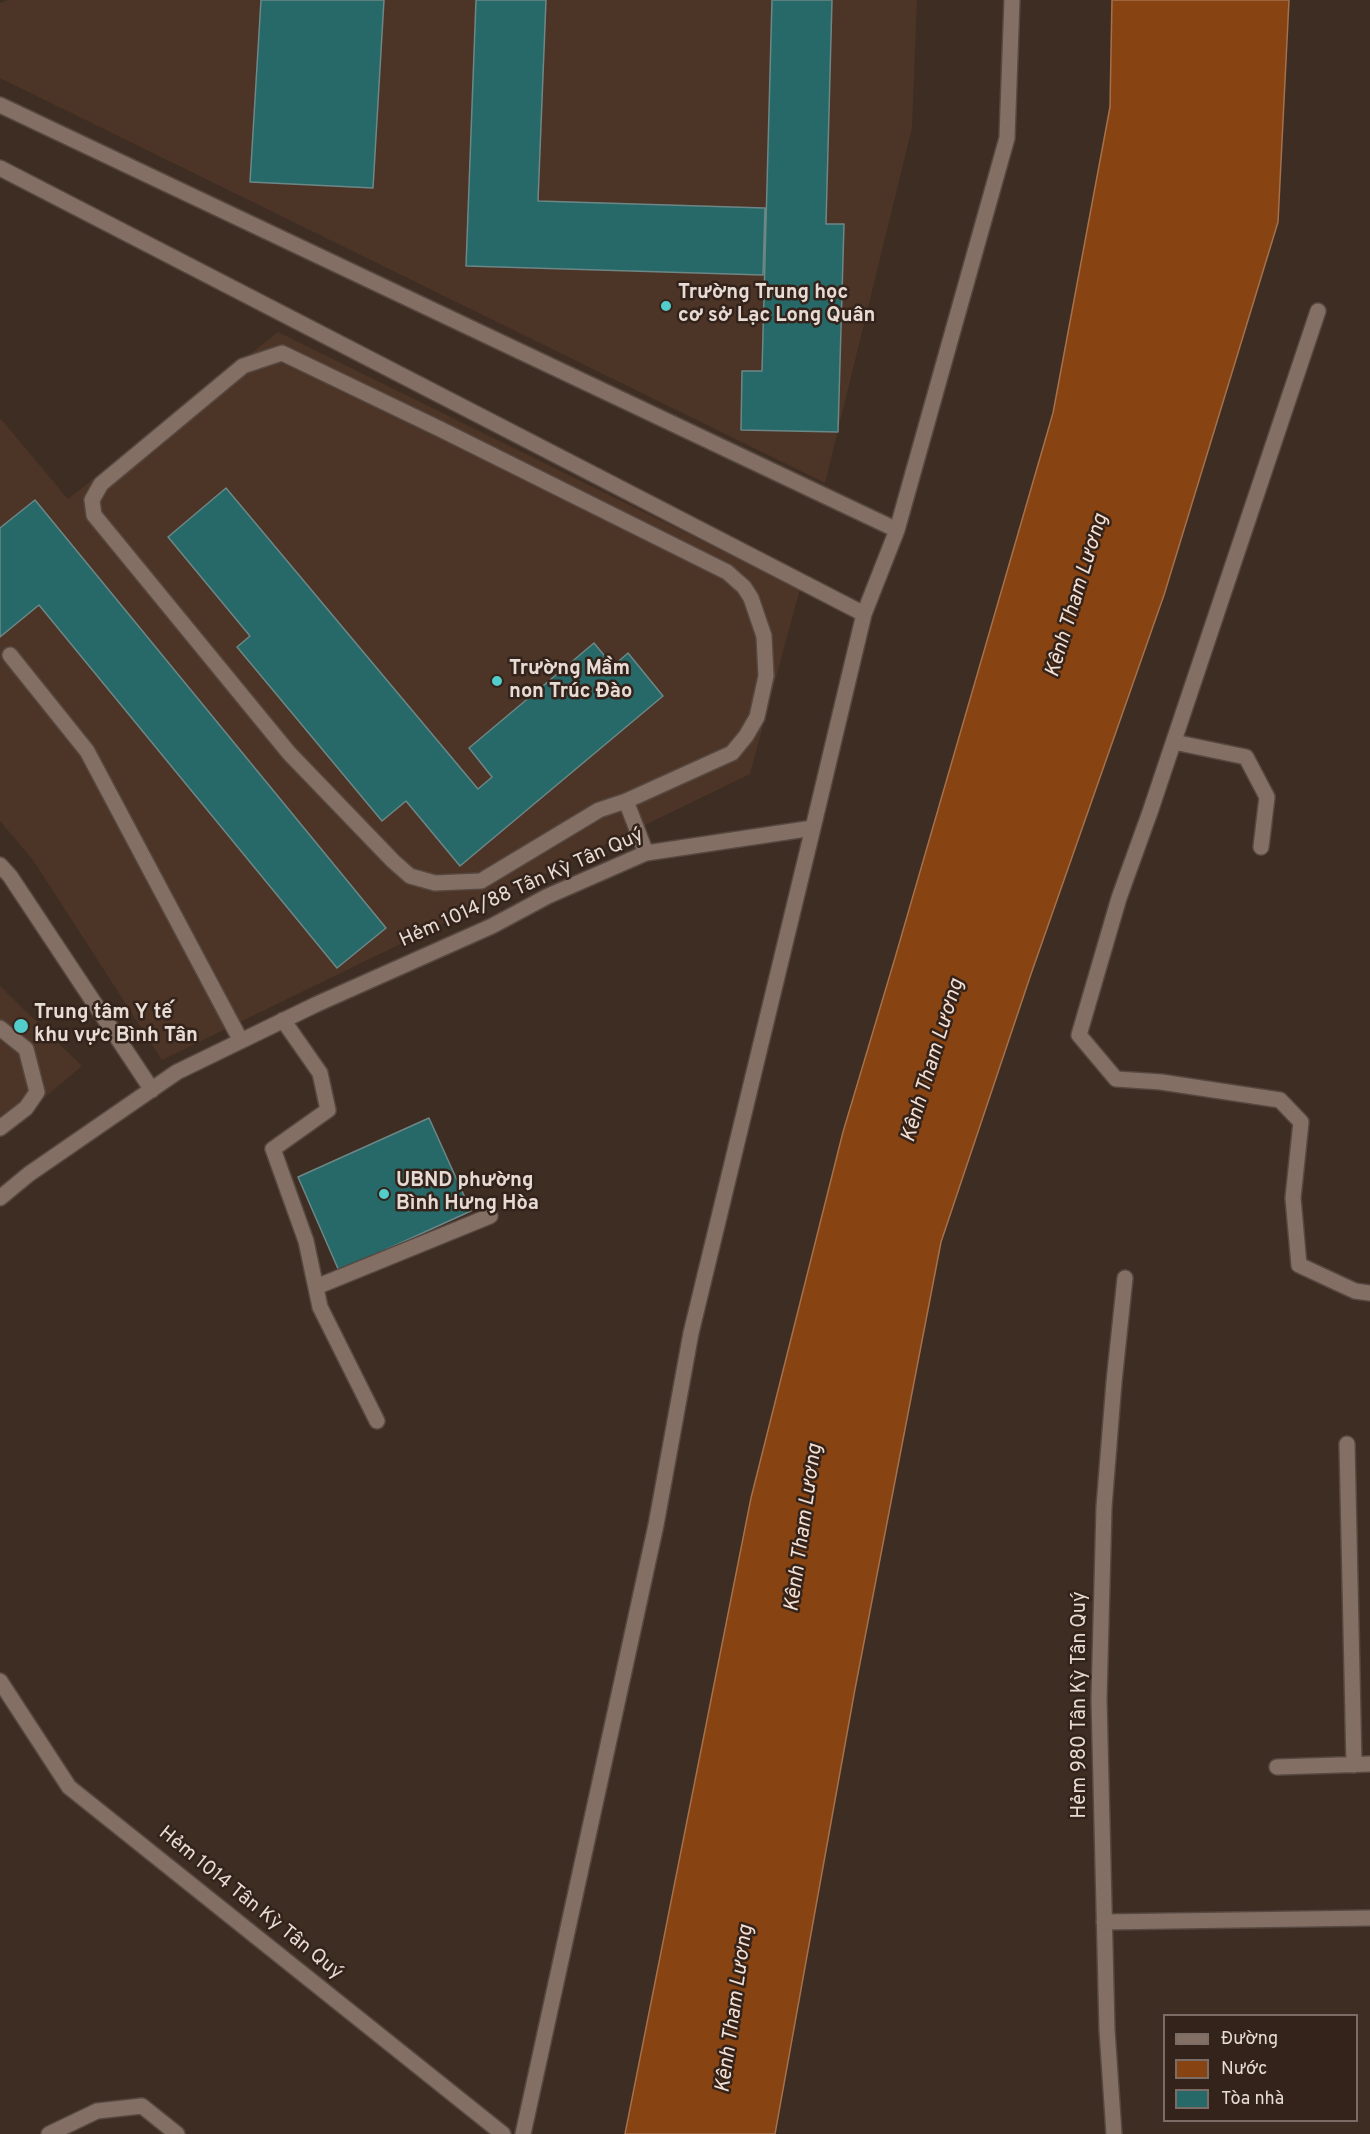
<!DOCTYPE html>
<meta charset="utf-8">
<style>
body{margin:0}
#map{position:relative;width:1370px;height:2134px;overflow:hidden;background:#3e2d23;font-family:Overpass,sans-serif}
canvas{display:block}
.legend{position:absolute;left:1163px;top:2014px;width:195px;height:108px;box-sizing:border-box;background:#34231a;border:2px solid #7b6d65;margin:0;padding:8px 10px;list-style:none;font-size:18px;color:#e6dbd5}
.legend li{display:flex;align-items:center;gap:12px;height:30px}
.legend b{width:30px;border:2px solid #7b6d65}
</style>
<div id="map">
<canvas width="1370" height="2134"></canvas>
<ul class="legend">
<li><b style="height:8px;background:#836f64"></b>Đường</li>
<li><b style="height:16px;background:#874311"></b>Nước</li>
<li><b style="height:16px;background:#266968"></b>Tòa nhà</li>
</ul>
</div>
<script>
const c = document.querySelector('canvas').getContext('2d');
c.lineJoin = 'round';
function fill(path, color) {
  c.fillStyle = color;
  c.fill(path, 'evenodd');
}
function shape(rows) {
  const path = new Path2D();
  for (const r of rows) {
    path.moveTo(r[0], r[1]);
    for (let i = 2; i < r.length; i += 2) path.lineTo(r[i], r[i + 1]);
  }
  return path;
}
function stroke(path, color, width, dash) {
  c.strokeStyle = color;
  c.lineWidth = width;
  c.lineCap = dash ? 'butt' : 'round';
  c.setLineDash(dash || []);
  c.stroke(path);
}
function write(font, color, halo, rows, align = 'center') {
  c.font = font + ' Overpass,sans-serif';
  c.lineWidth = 5;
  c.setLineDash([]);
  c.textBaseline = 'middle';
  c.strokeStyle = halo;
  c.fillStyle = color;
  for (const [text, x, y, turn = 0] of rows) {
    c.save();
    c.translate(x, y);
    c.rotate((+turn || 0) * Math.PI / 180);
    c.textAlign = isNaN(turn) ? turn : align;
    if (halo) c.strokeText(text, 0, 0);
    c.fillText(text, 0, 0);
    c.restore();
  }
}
fill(shape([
 [8,0,917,0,912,128,825,483,0,78,0,3],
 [278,332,800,589,750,774,162,1060,33,860,0,821,0,420,1,419,68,499],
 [0,986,82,1066,0,1135]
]), '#4c3427');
const water = shape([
 [1112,0,1289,0,1278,222,1164,595,1031,974,941,1242,855,1689,775,2134,625,2134,751,1498,843,1132,895,958,1053,413,1110,107,1112,0]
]);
fill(water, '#874311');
stroke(water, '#a4714c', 1.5);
const building = shape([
 [261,0,384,0,373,188,250,182,261,0],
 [476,0,546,0,538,201,765,208,763,275,466,266,476,0],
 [772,0,832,0,826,224,844,224,838,432,741,430,742,371,762,371,772,0],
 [226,488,478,789,492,777,469,748,594,643,613,666,628,653,663,696,460,866,406,801,382,821,237,647,250,636,168,537,226,488],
 [35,500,386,928,337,968,39,605,0,637,0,528,35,500],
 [429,1118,471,1211,339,1271,298,1177,429,1118]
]);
fill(building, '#266968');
stroke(building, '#6d8787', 1.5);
const minor = shape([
 [0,105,897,530],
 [0,168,864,614],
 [1318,311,1150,812,1119,898,1079,1035,1116,1079,1161,1082,1280,1100,1301,1122,1293,1198,1299,1265,1355,1291,1370,1293],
 [10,655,87,751,241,1041],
 [1174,742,1246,757,1267,797,1261,847],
 [626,801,732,753,746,736,757,717,766,676,764,636,751,598,744,587,727,572,440,429,282,353,243,366,101,484,92,500,94,515,289,753,393,861,410,876,435,883,481,881,599,810,626,801,646,853],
 [0,865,10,876,152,1090],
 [283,1020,320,1073,328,1110,273,1149,306,1241,320,1307,377,1421],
 [0,1028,26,1049,37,1092,26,1108,0,1128],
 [0,1198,29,1174,177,1072,317,1004,492,926,548,896,646,853,813,828,864,614,897,530,1007,138,1012,0],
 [316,1287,490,1216],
 [1347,1444,1354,1765],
 [0,1681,69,1787,503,2134],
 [1277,1767,1370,1764],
 [1104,1922,1370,1918],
 [49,2134,97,2111,142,2106,177,2134],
 [523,2134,656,1525,691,1333,813,828],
 [1114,2134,1107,2030,1099,1699,1104,1507,1114,1382,1125,1278]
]);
stroke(minor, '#564840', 18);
stroke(minor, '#836f64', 15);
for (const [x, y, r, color] of [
 [666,306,6,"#53cdcb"],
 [497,681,6,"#53cdcb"],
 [21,1026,8,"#53cdcb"],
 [384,1194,6,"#53cdcb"]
]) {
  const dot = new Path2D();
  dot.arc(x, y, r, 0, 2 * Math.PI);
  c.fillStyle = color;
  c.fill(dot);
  stroke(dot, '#34231a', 2);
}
write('bold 20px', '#e6dbd5', '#34231a', [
 ["Trường Trung học",678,294],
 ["cơ sở Lạc Long Quân",678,317],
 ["Trường Mầm",509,670],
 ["non Trúc Đào",509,693],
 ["Trung tâm Y tế",34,1014],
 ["khu vực Bình Tân",34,1037],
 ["UBND phường",396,1182],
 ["Bình Hưng Hòa",396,1205]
], 'left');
write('20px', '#e6dbd5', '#34231a', [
 ["Hẻm 1014/88 Tân Kỳ Tân Quý",522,889,-24],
 ["Hẻm 980 Tân Kỳ Tân Quý",1081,1705,-90],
 ["Hẻm 1014 Tân Kỳ Tân Quý",250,1904,39]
]);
write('italic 21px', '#f4dfd3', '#34231a', [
 ["Kênh Tham Lương",1078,596,-73],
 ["Kênh Tham Lương",934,1061,-73],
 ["Kênh Tham Lương",805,1528,-82],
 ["Kênh Tham Lương",736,2009,-82]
]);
</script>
